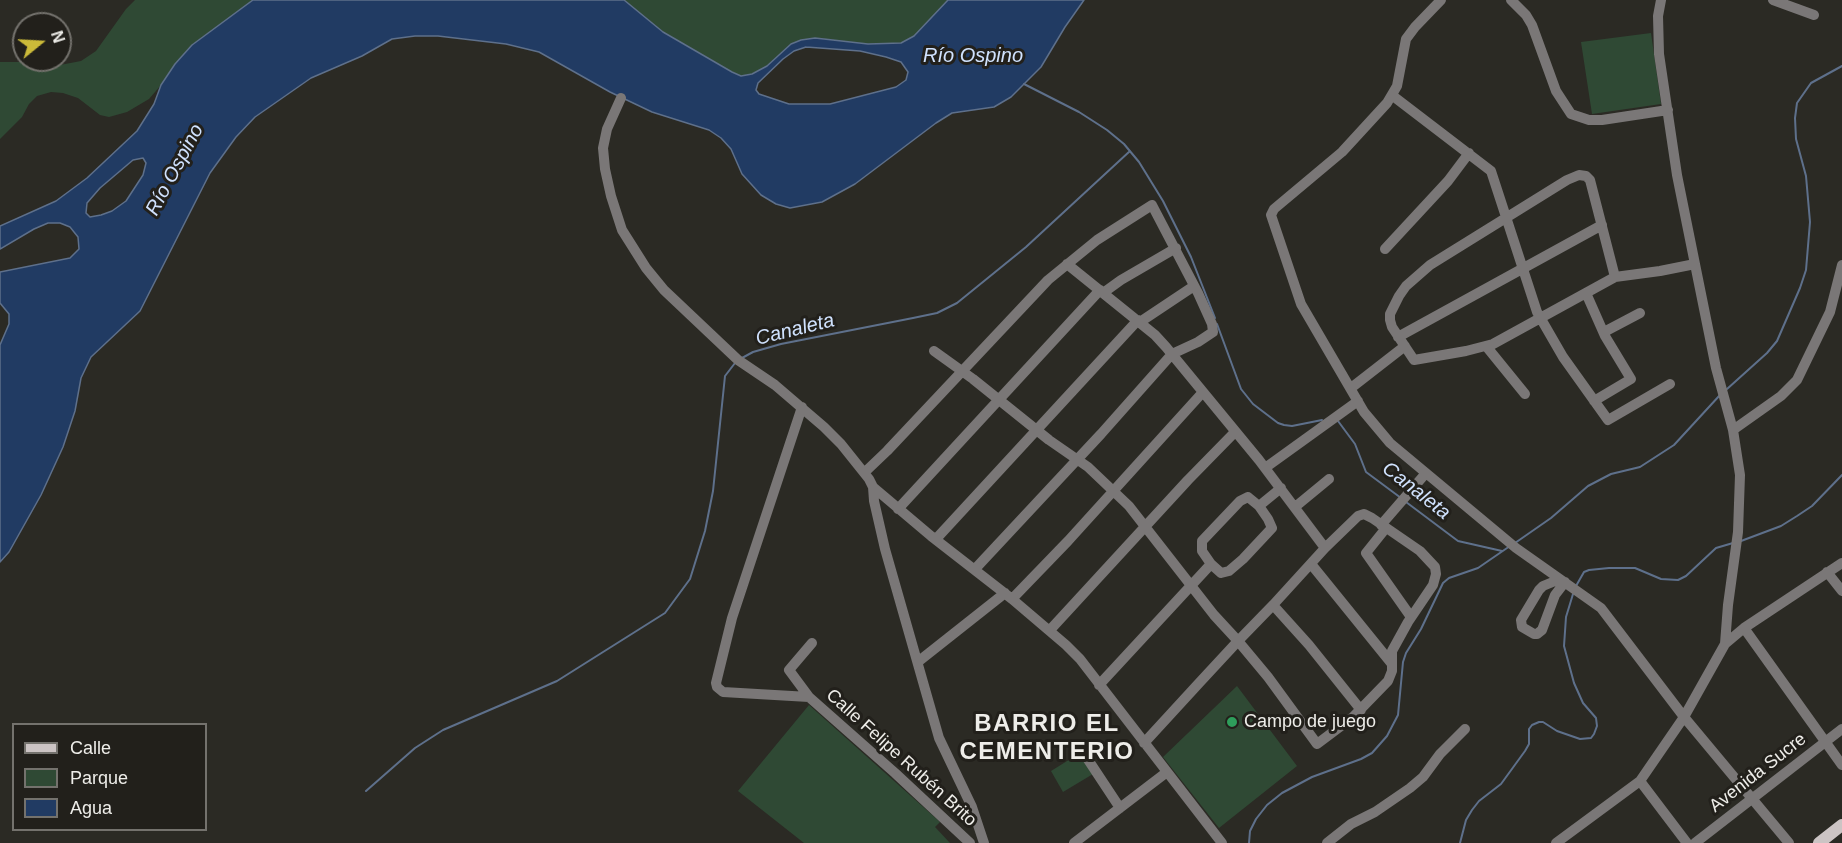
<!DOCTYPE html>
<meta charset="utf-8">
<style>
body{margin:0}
#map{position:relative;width:1842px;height:843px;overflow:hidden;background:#2b2a24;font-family:Arial,sans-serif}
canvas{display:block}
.legend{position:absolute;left:12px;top:723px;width:195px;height:108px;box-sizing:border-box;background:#22201b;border:2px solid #74726d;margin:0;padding:8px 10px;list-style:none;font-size:18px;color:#eeede9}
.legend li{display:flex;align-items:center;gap:12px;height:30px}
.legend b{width:30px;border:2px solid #74726d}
.north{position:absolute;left:12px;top:12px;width:60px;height:60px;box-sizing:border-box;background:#22201b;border:2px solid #74726d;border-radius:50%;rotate:72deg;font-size:16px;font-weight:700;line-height:24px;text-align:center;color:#eeede9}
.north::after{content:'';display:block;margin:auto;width:21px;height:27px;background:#cbba39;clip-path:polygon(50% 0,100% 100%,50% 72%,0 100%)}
</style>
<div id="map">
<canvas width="1842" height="843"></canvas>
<ul class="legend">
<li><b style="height:8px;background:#ccc4c4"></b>Calle</li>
<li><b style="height:16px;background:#2f4934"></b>Parque</li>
<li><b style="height:16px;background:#213b63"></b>Agua</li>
</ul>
<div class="north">N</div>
</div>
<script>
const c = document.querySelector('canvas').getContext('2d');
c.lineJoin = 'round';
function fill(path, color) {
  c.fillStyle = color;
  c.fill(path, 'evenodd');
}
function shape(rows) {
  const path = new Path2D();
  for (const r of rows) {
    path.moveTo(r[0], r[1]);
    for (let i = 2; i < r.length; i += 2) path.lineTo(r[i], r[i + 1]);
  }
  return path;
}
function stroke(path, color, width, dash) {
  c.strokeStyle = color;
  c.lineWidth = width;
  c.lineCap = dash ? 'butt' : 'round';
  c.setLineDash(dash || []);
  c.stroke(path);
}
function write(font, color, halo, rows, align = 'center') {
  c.font = font + ' Arial,sans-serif';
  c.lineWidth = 6;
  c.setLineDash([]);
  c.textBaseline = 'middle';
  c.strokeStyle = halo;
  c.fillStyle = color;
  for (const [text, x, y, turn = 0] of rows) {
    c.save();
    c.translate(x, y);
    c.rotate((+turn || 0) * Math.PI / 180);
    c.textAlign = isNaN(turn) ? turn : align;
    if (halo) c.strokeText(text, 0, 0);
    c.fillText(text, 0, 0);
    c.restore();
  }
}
fill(shape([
 [135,0,253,0,192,45,175,64,161,85,149,99,127,112,109,117,100,115,78,98,63,93,51,92,37,96,29,104,22,117,0,139,0,62,35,62,60,65,81,61,96,51,126,9],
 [624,0,948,0,914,36,901,43,868,44,815,38,791,44,767,66,752,74,741,76,732,72,663,32],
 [1651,33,1661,104,1592,114,1581,42],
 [1237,686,1297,766,1219,828,1163,757],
 [809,705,940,822,935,827,950,843,804,843,738,791],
 [1080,753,1093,774,1063,792,1051,771]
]), '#2f4934');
const water = shape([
 [253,0,624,0,663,32,732,72,741,76,752,74,767,66,791,44,801,40,815,38,868,44,901,43,914,36,948,0,1084,0,1065,27,1041,67,1011,97,994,107,952,113,936,123,855,184,822,202,790,208,776,204,761,195,742,174,731,149,721,138,709,130,652,112,610,92,539,52,506,44,438,36,415,36,392,39,362,56,311,78,255,117,236,137,210,173,140,311,91,357,81,378,75,411,63,447,41,495,9,552,0,562,0,345,9,324,9,314,0,303,0,272,70,258,79,249,78,237,70,227,60,223,48,223,34,229,0,249,0,226,56,201,87,178,137,131,154,104,161,85,175,64,192,45,253,0],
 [806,47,860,51,886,57,901,62,908,72,906,80,896,87,830,104,789,104,759,94,756,90,758,83,783,59,794,51,806,47],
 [143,158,146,163,143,175,126,201,112,211,101,215,90,217,86,213,87,203,100,188,133,160,143,158]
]);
fill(water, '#213b63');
stroke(water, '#5e708b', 1.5);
stroke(shape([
 [1024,84,1079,112,1107,130,1124,144,1139,162,1163,201,1191,257,1215,318],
 [1217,324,1241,389,1253,404,1278,423,1284,425,1292,426,1322,420],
 [742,358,753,352,781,344,913,318,937,313,957,303,1026,247,1130,151],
 [1727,389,1767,353,1777,341,1800,288,1806,270,1810,222,1806,176,1796,139,1795,118,1797,103,1811,83,1842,66],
 [1338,421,1355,444,1366,472,1401,498],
 [1406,502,1458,541,1502,551],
 [1741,541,1781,526,1797,516,1812,506,1842,475],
 [1515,543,1551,518,1588,486,1611,474,1640,467,1674,445,1720,395],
 [1576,586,1584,572,1589,570,1609,568,1635,568,1661,579,1678,580,1686,576,1716,548,1733,543],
 [366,791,415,748,443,730,557,681,665,613,690,579,705,531,713,491,725,376,735,363],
 [1249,843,1250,831,1256,819,1267,805,1282,793,1312,777,1361,759,1372,753,1387,736,1398,715,1403,662,1406,653,1421,629,1443,583,1449,578,1478,568,1510,546],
 [1460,843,1466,820,1472,810,1479,801,1501,784,1525,751,1529,744,1529,729,1532,725,1539,722,1543,722,1557,731,1580,739,1591,738,1594,734,1597,726,1596,718,1583,703,1574,683,1564,646,1566,617,1573,594]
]), '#5e708b', 2);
stroke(shape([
 [1441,0,1415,27,1406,39,1397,86,1387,103,1342,152,1274,209,1271,215,1301,304,1364,412,1390,443,1516,548,1601,608,1684,717,1789,843],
 [1511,0,1526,15,1532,25,1556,91,1571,114,1589,120,1602,120,1668,110],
 [1661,0,1658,16,1659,54,1677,175,1716,368,1733,430,1740,475,1738,532,1728,605,1725,644],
 [1773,0,1814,15],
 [1393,96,1491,171,1537,312,1563,357,1608,420,1670,384],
 [621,98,607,129,603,148,605,169,611,196,622,230,646,268,664,290,738,360,775,385,824,427,841,444,869,479,873,487,874,501,885,549,939,738,972,807,984,843],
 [1385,249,1448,181,1469,153],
 [1067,264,1155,335,1166,347,1259,460,1325,548],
 [1615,277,1590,180,1586,176,1579,175,1567,180,1430,265,1406,286,1399,296,1390,314,1390,320,1392,327,1414,360,1466,351,1493,344,1615,277,1660,271,1695,264],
 [1103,293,1121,280,1176,248],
 [1586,293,1605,336,1631,379,1594,401],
 [1140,322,1194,286],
 [1604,332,1640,313],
 [1398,337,1602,225],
 [1486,346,1525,394],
 [934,351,973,379,1049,440,1088,467,1129,506,1214,615,1238,641,1268,677,1317,744,1353,717,1388,681,1392,671,1392,651,1408,622,1433,585,1436,574,1435,567,1420,551,1372,518,1364,514,1358,516,1325,548,1273,605,1238,641,1200,682,1144,743],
 [1351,388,1405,346],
 [802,407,732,618,716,683,717,687,723,692,809,697],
 [1733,430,1781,396,1797,380,1830,312,1842,265],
 [1265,468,1358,401],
 [865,472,887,451,1048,280,1097,240,1152,205,1198,293,1212,324,1213,332,1198,342,1172,354,1101,434,975,569],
 [873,487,931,536,1012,599,1066,645,1080,659,1222,843],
 [1248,497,1259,506,1268,519,1272,528,1243,559,1229,571,1221,573,1211,564,1202,551,1202,541,1240,501,1248,497],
 [1259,506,1281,488],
 [1295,507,1329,479],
 [898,509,1100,290],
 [1381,525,1426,473],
 [1386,528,1366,553,1411,617],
 [936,539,1138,320],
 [1311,564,1392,664],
 [1827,572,1842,591],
 [1560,579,1543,586,1539,590,1521,620,1522,627,1534,634,1537,634,1542,630,1555,595,1565,582],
 [1012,599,1068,541,1203,392],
 [1273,605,1309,645,1361,710],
 [1744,628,1842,765],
 [1050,630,1188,480,1235,432],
 [812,643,789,670,809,697,895,773,970,843],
 [919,661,1005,593],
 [1099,685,1211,564],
 [1083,752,1120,808],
 [1640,781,1687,843],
 [1074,843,1167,772],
 [1327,843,1351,824,1375,812,1410,788,1423,777,1440,754,1465,729],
 [1556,843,1640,781,1684,717,1725,644,1744,628,1842,563],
 [1695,843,1842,729]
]), '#7a7777', 10);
stroke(shape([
 [1819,843,1842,825]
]), '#ccc4c4', 12);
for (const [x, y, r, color] of [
 [1232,722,6,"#2e9e5b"]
]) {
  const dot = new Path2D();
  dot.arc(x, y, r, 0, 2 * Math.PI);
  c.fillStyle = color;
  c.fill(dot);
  stroke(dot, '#22201b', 2);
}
write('18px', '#eeede9', '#22201b', [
 ["Campo de juego",1244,722]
], 'left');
write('18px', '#eeede9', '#22201b', [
 ["Calle Felipe Rubén Brito",901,758,42],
 ["Avenida Sucre",1758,773,-38]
]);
write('italic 20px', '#d0e2fe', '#22201b', [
 ["Río Ospino",973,56],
 ["Río Ospino",175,170,-62],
 ["Canaleta",795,330,-14],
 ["Canaleta",1416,491,38]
]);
c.letterSpacing = '1.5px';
write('bold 24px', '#eeede9', '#22201b', [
 ["BARRIO EL",1047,724],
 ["CEMENTERIO",1047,752]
]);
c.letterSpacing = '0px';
</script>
